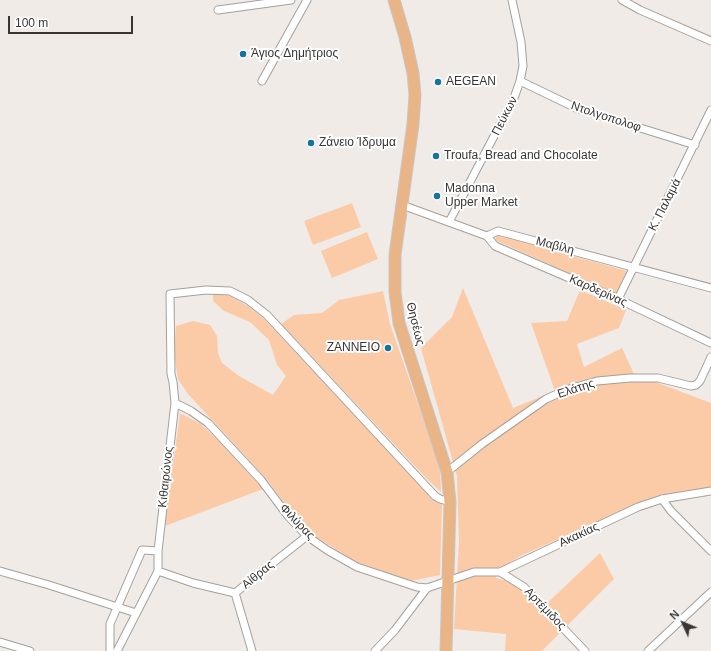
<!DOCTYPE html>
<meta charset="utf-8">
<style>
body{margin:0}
#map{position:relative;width:711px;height:651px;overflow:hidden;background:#f0ebe7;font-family:Helvetica,sans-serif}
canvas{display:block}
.north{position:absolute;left:663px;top:603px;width:40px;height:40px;-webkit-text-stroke:3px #fff;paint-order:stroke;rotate:314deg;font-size:11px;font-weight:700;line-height:16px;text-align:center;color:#383635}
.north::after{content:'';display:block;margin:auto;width:14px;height:18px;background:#383635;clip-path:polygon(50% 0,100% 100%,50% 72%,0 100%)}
.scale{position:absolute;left:8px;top:16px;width:125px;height:18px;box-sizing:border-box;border:2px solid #383635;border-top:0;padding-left:5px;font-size:12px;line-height:14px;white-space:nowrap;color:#383635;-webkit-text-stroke:3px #fff;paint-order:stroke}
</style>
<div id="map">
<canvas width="711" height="651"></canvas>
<div class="north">N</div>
<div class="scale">100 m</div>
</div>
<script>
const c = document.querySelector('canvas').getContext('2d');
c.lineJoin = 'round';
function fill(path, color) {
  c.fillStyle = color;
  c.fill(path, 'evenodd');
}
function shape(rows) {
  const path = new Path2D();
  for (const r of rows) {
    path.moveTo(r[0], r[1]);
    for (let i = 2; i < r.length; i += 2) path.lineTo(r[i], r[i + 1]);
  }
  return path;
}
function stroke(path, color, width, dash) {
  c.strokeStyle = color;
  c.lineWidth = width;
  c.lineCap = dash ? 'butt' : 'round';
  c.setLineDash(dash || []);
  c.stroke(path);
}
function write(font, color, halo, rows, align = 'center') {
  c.font = font + ' Helvetica,sans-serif';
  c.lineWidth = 4;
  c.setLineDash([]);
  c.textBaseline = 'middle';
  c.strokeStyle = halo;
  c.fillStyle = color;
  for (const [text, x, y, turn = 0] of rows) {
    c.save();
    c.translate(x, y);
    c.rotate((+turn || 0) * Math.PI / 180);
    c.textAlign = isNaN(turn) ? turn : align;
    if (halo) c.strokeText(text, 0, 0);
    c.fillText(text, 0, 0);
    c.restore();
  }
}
fill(shape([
 [352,203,361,227,313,245,304,221],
 [367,232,378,259,332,278,321,251],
 [497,235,627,271,616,294,495,240],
 [463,288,513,408,555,391,531,323,567,321,580,290,626,310,619,328,577,344,584,367,622,348,634,374,711,403,711,487,655,497,520,556,496,571,496,578,508,581,521,588,541,609,600,553,614,579,542,651,505,651,506,634,454,629,459,541,457,476,421,348,452,317],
 [383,291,390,324,433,447,440,472,441,492,426,478,281,324,294,315,322,313,339,300],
 [213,294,230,296,248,306,263,318,421,485,429,496,442,505,440,575,411,581,356,562,315,536,292,514,269,482,188,394,178,379,174,353,176,326,193,321,210,325,217,336,218,353,222,363,239,376,273,395,286,376,277,365,269,340,250,322,224,311,213,301],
 [180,413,201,424,219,441,263,489,165,526]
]), '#fbcba7');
const street = shape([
 [622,0,640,10,711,41],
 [218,10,291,0],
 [262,81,307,0],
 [520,81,576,108,695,145],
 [402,205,487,236,498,231,711,288],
 [449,222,514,98,520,81,523,66,521,42,512,0],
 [487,236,495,246,618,299,711,343],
 [618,299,711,110],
 [175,403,191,411,208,423,261,480,288,516,307,536,327,550,357,567,417,587,427,588,474,572,500,572,638,507,662,499,711,491],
 [447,472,482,444,546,399,566,390,597,381,630,378,658,378,691,386,696,385,700,381,711,357],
 [662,499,671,511,711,551],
 [0,571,49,585,136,613],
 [158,571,193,583,235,593,307,536],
 [500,572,524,587,585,651],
 [235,593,252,651],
 [0,642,30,651],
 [110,651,110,624,142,550,158,551],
 [117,651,158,571,158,551,175,403,173,382,171,374,170,294,206,290,230,291,248,300,267,315,435,496,440,499,450,502],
 [375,651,395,630,427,588],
 [648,651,711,592]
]);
const primary = shape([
 [394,0,405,37,413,73,415,95,413,124,395,255,395,292,399,323,447,472,450,502,446,651]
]);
stroke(street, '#a4a09c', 9);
stroke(primary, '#c7c7c6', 13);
stroke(street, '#fff', 7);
stroke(primary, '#e9b486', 11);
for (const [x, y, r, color] of [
 [243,54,4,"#1772a0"],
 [438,82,4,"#1772a0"],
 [311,143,4,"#1772a0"],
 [436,156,4,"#1772a0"],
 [437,196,4,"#1772a0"],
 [388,348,4,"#1772a0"]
]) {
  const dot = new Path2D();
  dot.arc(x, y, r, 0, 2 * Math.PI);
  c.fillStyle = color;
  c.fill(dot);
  stroke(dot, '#fff', 1.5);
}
write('12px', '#383635', '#fff', [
 ["Άγιος Δημήτριος",251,54],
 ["AEGEAN",446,82],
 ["Ζάνειο Ίδρυμα",319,143],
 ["Troufa, Bread and Chocolate",444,156],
 ["Madonna",445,189],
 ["Upper Market",445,203],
 ["ΖΑΝΝΕΙΟ",380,348,"right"]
], 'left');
write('12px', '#383635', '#fff', [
 ["Πεύκων",505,116,-63],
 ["Ντολγοπολοφ",606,117,18],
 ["Κ. Παλαμά",665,205,-63],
 ["Μαβίλη",555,246,15],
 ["Καρδερίνας",598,291,24],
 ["Θησέως",415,324,76],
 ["Ελάτης",576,389,-18],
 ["Κιθαιρώνος",166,477,-84],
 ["Φιλύρας",297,522,46],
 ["Ακακίας",579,535,-25],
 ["Αίθρας",258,575,-39],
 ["Αρτέμιδος",545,609,46]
]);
</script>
